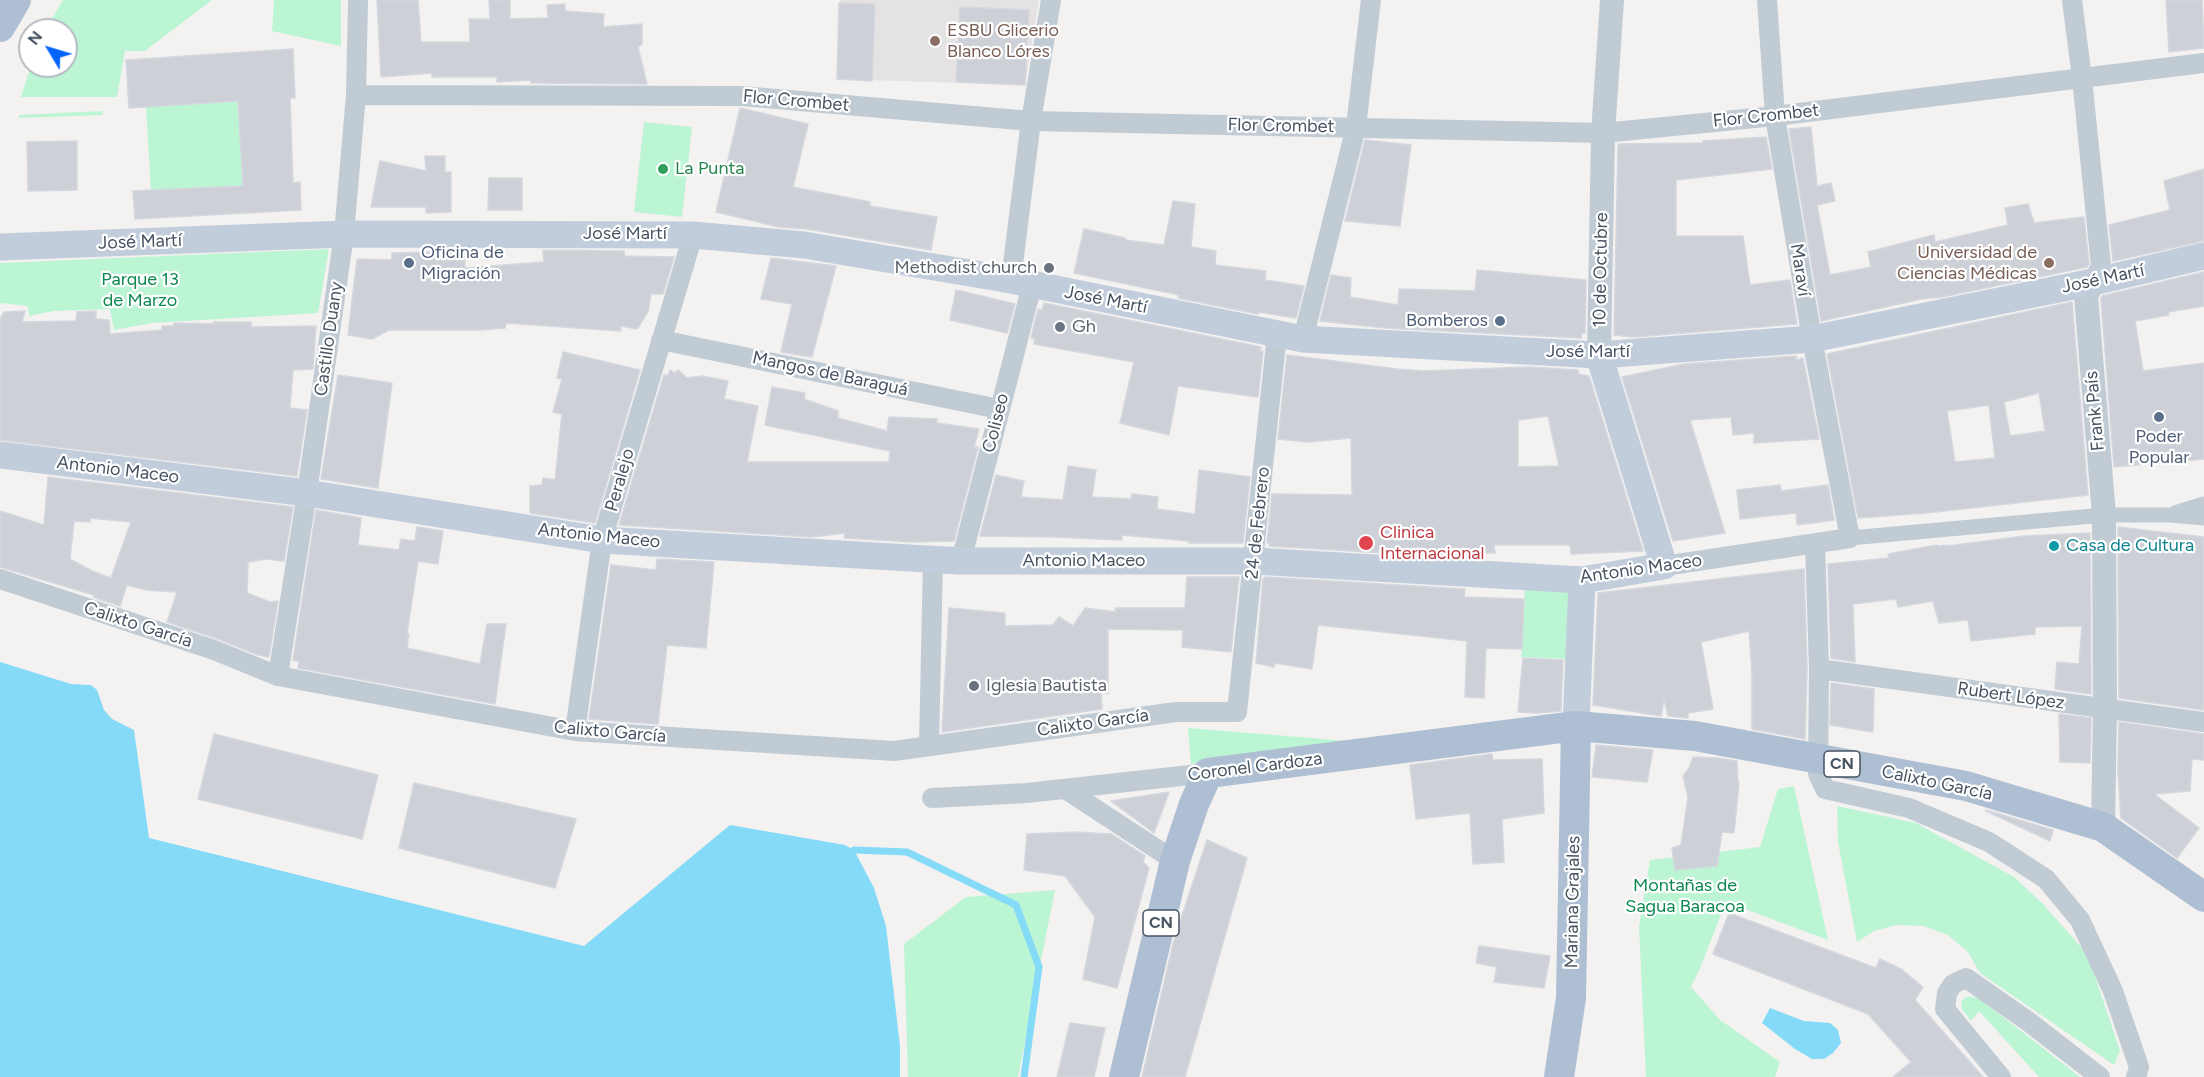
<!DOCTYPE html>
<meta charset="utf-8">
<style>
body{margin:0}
#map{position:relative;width:2204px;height:1077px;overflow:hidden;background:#f4f1f1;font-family:Figtree,sans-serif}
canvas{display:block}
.north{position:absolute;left:18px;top:18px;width:60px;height:60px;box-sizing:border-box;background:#fff;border:2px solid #b5bac0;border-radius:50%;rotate:308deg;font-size:16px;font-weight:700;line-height:24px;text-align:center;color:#465361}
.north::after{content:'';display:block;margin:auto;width:21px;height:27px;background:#0365fc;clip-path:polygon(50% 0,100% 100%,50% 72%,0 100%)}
</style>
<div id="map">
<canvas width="2204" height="1077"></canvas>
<div class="north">N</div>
</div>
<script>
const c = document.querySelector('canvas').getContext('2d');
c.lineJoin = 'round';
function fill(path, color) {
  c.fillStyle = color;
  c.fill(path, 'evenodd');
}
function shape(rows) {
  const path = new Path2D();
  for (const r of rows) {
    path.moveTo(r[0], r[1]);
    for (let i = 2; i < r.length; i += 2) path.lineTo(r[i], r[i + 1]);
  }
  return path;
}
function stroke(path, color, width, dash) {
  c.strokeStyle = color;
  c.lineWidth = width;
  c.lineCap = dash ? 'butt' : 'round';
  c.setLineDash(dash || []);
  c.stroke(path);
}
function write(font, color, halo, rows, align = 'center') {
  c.font = font + ' Figtree,sans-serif';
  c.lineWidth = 4.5;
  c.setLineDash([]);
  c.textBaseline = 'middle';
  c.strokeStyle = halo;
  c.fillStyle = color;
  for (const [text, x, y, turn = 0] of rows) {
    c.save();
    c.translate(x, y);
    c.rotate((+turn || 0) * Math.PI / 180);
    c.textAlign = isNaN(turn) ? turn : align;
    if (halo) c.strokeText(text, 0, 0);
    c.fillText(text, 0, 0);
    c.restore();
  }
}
fill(shape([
 [840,0,1039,0,1025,85,837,79]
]), '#e5e2e3');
fill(shape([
 [63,0,212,0,145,51,125,51,117,97,21,97,31,66,66,66,66,30,45,30],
 [274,0,341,0,341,46,272,31],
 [238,101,243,186,151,191,146,107],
 [102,111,103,115,19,118,19,115],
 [644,122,692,127,682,217,634,212],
 [329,249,318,313,152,323,114,330,110,309,54,311,29,316,28,306,0,303,0,263],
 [1525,589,1567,591,1574,597,1571,659,1521,657],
 [1188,728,1361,742,1191,764],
 [1794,786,1828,940,1726,902,1700,968,1691,987,1720,1020,1780,1062,1775,1077,1646,1077,1639,926,1650,860,1760,847,1778,789],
 [1837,806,1916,823,2014,877,2043,904,2088,955,2120,1051,2114,1065,1980,973,1968,952,1948,935,1923,926,1896,925,1874,931,1857,942,1838,842],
 [1055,890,1018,1077,908,1077,904,944,966,897],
 [1968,996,1980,999,2080,1077,2039,1077,1979,1011,1971,1021,1962,1009,1961,1001]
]), '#bcf5d4');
fill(shape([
 [0,662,71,684,91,685,97,690,104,710,112,719,134,730,149,838,584,946,730,825,845,845,854,850,874,888,886,926,900,1046,900,1077,0,1077],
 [1770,1008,1804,1021,1830,1023,1838,1030,1841,1043,1833,1053,1824,1059,1812,1059,1795,1049,1762,1023]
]), '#84daf7');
stroke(shape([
 [854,850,907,852,1016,905,1039,967,1024,1077]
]), '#84daf7', 7);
const building = shape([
 [377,0,418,0,421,42,470,42,469,19,490,19,489,0,510,0,510,19,548,18,547,5,565,4,565,11,604,14,603,27,642,24,642,44,638,47,647,84,535,83,531,83,531,80,497,82,497,77,432,77,432,73,381,77,377,0],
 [2166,0,2202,0,2204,48,2169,52,2166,0],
 [839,3,875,4,872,81,837,79,839,3],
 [960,7,1029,10,1025,85,956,82,960,7],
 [293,49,295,98,290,98,293,183,300,182,301,210,135,219,133,191,243,186,238,101,129,108,126,60,293,49],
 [740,108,808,124,793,187,870,202,870,206,937,217,931,250,807,229,779,227,716,212,740,108],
 [1811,127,1817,186,1831,183,1835,201,1817,205,1830,275,1871,267,1868,252,1934,235,1935,242,2008,225,2005,208,2028,204,2034,223,2084,217,2089,264,2087,267,1942,297,1922,299,1821,321,1789,129,1811,127],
 [1766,137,1772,169,1676,180,1676,236,1743,236,1750,285,1790,280,1797,324,1634,337,1614,335,1618,144,1703,143,1703,141,1766,137],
 [1365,140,1411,145,1400,226,1345,221,1365,140],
 [77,141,77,190,28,191,27,142,77,141],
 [425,156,445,156,445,172,451,172,451,212,426,213,426,207,371,207,380,161,426,171,425,156],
 [2204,169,2204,241,2113,261,2109,225,2170,210,2164,181,2204,169],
 [489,178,522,178,522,210,488,210,489,178],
 [1173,201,1195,204,1191,247,1216,251,1215,265,1266,271,1265,280,1304,286,1296,318,1258,312,1258,314,1178,298,1179,295,1074,273,1084,229,1125,238,1125,240,1164,245,1173,201],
 [543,250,624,251,624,256,674,257,663,294,651,294,648,312,637,329,621,326,621,331,506,323,505,328,480,330,389,330,372,339,348,335,357,259,392,260,392,253,465,251,465,268,544,262,543,250],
 [771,258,836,266,812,357,781,352,792,304,761,299,771,258],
 [1477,270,1586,280,1585,333,1582,333,1581,338,1385,328,1320,321,1331,275,1351,278,1350,297,1398,305,1399,289,1475,291,1477,270],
 [2204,272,2204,306,2168,312,2169,315,2135,321,2143,371,2204,363,2204,459,2114,467,2101,299,2102,296,2204,272],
 [956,290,1015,304,1007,333,950,320,956,290],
 [2072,302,2088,495,1926,513,1858,518,1827,354,2072,302],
 [2039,393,2045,431,2010,436,2004,402,2039,393],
 [1989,405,1995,458,1955,462,1947,411,1989,405],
 [1044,303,1261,347,1260,351,1263,351,1258,397,1178,386,1169,435,1120,423,1134,362,1034,344,1035,339,1031,338,1038,309,1042,310,1044,303],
 [25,311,22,322,76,321,77,312,96,311,96,319,109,320,110,334,162,330,162,326,174,326,174,323,214,324,214,322,251,322,251,327,316,326,313,369,293,370,290,408,307,410,297,476,0,440,0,319,4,312,25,311],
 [563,352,640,370,595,523,530,513,530,486,542,485,543,478,555,480,562,414,553,412,562,379,557,378,563,352],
 [1287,355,1397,369,1424,371,1528,367,1578,370,1578,374,1589,376,1643,551,1571,554,1570,545,1494,545,1495,553,1469,553,1468,558,1269,546,1270,543,1267,543,1272,494,1352,495,1351,438,1308,442,1278,439,1287,355],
 [1548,416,1559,466,1518,467,1518,420,1548,416],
 [1796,356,1797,360,1803,358,1819,439,1754,443,1754,433,1733,435,1731,417,1690,420,1725,533,1673,541,1622,377,1684,364,1796,356],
 [670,370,675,373,678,370,687,378,702,376,728,381,724,399,758,406,747,462,889,462,890,451,765,425,772,387,805,393,804,399,838,411,838,418,887,431,889,417,937,419,937,423,979,429,974,447,978,447,954,541,913,542,844,538,845,533,812,537,619,525,664,375,668,376,670,370],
 [338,375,392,383,378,488,321,479,338,375],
 [1068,466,1096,470,1092,497,1131,499,1132,494,1158,497,1157,509,1195,514,1199,470,1250,477,1243,543,1189,543,1189,541,1122,535,1122,540,1055,537,980,536,996,475,1024,481,1021,497,1063,500,1068,466],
 [48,477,293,507,284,561,266,559,248,562,247,593,270,602,278,601,269,657,258,655,218,639,167,622,177,592,146,590,127,585,120,606,93,597,94,595,0,567,0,511,44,525,48,477],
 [90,518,131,522,111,578,92,571,70,559,74,521,90,522,90,518],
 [1780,485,1781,491,1828,485,1834,520,1797,525,1796,513,1740,519,1737,490,1780,485],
 [316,510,361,518,358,545,399,550,401,539,415,541,417,527,443,531,438,564,418,561,407,634,409,634,407,648,480,664,487,624,506,624,495,704,298,668,299,661,293,660,316,510],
 [2118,527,2204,537,2204,710,2119,698,2118,527],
 [2090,533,2091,694,2055,689,2057,662,2079,664,2082,626,2035,627,2035,634,1971,641,1968,620,1939,623,1933,601,1898,607,1896,599,1853,604,1855,662,1831,658,1828,564,1889,558,1888,554,1937,545,1937,546,1956,545,2024,536,2090,533],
 [657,559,714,562,706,648,667,645,658,724,589,719,611,565,656,570,657,559],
 [1804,569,1807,669,1805,739,1752,729,1752,672,1749,631,1701,642,1713,709,1688,713,1688,718,1668,716,1664,699,1661,716,1593,705,1598,593,1804,569],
 [1187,577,1239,577,1231,652,1182,647,1183,630,1108,629,1108,694,1101,692,1102,709,942,732,949,608,1005,613,1005,626,1053,625,1059,617,1073,626,1085,608,1116,612,1115,608,1185,608,1187,577],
 [1265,577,1465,589,1464,597,1524,599,1522,649,1486,648,1484,698,1465,697,1467,641,1318,625,1312,669,1275,663,1274,667,1256,663,1263,579,1265,577],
 [1523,658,1563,660,1561,711,1538,713,1518,712,1523,658],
 [1831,683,1874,689,1873,732,1830,725,1831,683],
 [2059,714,2091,718,2090,763,2060,762,2059,714],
 [2119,722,2204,734,2204,760,2192,759,2190,791,2154,794,2199,828,2177,858,2121,818,2118,771,2119,722],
 [214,734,378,775,362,839,198,799,214,734],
 [1596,745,1653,750,1647,782,1592,777,1596,745],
 [1492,754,1493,760,1542,759,1544,813,1502,819,1504,862,1473,864,1470,813,1416,819,1410,765,1492,754],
 [1693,757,1717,758,1737,761,1738,783,1739,783,1734,833,1722,832,1717,866,1675,870,1672,848,1681,845,1688,797,1683,776,1689,768,1693,757],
 [414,783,576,819,555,888,399,848,414,783],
 [1169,792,1154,833,1111,801,1169,792],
 [1986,810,2053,830,2050,841,1986,811,1986,810],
 [1075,832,1111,834,1145,856,1143,862,1149,868,1117,988,1083,979,1095,917,1065,876,1024,870,1027,834,1075,832],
 [1207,840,1247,858,1185,1077,1142,1077,1174,940,1207,840],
 [1729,913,1876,968,1880,959,1901,969,1923,987,1915,1000,1983,1077,1893,1077,1911,1062,1868,1014,1713,954,1729,913],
 [1479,946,1550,956,1544,988,1494,982,1497,967,1476,963,1479,946],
 [1070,1023,1105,1028,1094,1077,1057,1077,1070,1023]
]);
fill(building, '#cdd0d6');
stroke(building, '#d4d7dd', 1.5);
stroke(shape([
 [2175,513,2204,504],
 [1850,538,2104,515,2170,515,2204,518]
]), '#c0cbd4', 15);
stroke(shape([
 [2072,0,2082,78,2101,266,2093,282],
 [356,95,742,96,1031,121,1603,133,1775,116,2204,63],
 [1011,280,1031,121,1051,0],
 [1303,339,1356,127,1371,0],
 [661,340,999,409],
 [1815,544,1819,669,1818,774,1825,789,1909,808,1989,842,2046,879,2080,920,2113,991,2139,1067,2136,1077],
 [961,561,1032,285],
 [1664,566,1850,538,1812,339,1775,116,1767,0],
 [0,579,214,650,278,676,575,731,894,751,1176,712,1237,712,1277,334],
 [1819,669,2204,722],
 [278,676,307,493,344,234,356,95,358,0],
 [575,731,602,540,693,235],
 [929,746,933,560],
 [1065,789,1175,861],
 [932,798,1027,793,1208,773],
 [2001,1077,1945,1009,1947,993,1953,984,1966,978,2029,1022,2100,1077]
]), '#c0cbd4', 20);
stroke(shape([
 [2093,282,2086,296,2104,515,2105,709,2103,827],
 [1599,355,1603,133,1612,0]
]), '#c0cbd4', 24);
stroke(shape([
 [0,247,344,234,693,235,804,245,1011,280,1303,339,1599,355,1812,339,2093,282,2204,256],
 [0,455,307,493,602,540,961,561,1255,561,1582,580,1664,566,1599,355],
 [1576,726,1582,580]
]), '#c2cddc', 27);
stroke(shape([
 [0,27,16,0],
 [1124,1077,1175,861,1194,804,1208,773,1576,726,1695,736,1966,786,2103,827,2204,897],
 [1559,1077,1571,998,1576,726]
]), '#aebfd3', 30);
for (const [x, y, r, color] of [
 [935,41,6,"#8d6e63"],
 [663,169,6,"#2e9e5b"],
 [409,263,6,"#5c6f8a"],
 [2049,263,6,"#8d6e63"],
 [1049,268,6,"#6b7280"],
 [1500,321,6,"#5c6f8a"],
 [1060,327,6,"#6b7280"],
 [2159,417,6,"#5c6f8a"],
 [1366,543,8,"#e0444e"],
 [2054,546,6,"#0f9aa8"],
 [974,686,6,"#6b7280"]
]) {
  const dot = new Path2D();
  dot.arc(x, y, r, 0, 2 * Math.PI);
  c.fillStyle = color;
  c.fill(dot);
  stroke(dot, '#fff', 2);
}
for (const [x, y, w] of [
 [1842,764,36],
 [1161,923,36]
]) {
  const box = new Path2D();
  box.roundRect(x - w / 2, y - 13, w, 26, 4.5);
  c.fillStyle = '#fff';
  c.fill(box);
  stroke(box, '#465361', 1.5);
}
write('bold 16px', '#465361', null, [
 ["CN",1842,764],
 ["CN",1161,923]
]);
write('18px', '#785e54', '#fff', [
 ["ESBU Glicerio",947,31],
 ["Blanco Lóres",947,52],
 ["Universidad de",2037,253,"right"],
 ["Ciencias Médicas",2037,274,"right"]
], 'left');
write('18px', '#465361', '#fff', [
 ["Flor Crombet",796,101,5],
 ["Flor Crombet",1766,116,-6],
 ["Flor Crombet",1281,126,1],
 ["José Martí",625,234],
 ["José Martí",140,242,-2],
 ["10 de Octubre",1601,270,-89],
 ["Maraví",1800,270,81],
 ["José Martí",2103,279,-12],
 ["José Martí",1106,300,11],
 ["Castillo Duany",329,339,-82],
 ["José Martí",1588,352],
 ["Mangos de Baraguá",830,374,12],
 ["Frank País",2095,411,-95],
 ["Coliseo",996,423,-76],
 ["Antonio Maceo",118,470,7],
 ["Peralejo",620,480,-74],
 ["24 de Febrero",1258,523,-84],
 ["Antonio Maceo",599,536,6],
 ["Antonio Maceo",1084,561],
 ["Antonio Maceo",1641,569,-8],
 ["Calixto García",138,625,18],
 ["Rubert López",2011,696,8],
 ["Calixto García",1093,723,-8],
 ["Calixto García",610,732,5],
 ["Coronel Cardoza",1255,767,-7],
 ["Calixto García",1937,783,12],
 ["Mariana Grajales",1573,902,-89]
]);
write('18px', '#27864d', '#fff', [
 ["La Punta",675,169]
], 'left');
write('18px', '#4e5e75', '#fff', [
 ["Oficina de",421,253],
 ["Migración",421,274],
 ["Bomberos",1488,321,"right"],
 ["Poder",2159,437,"center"],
 ["Popular",2159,458,"center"]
], 'left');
write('18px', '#5b616d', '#fff', [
 ["Methodist church",1037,268,"right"],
 ["Gh",1072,327],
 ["Iglesia Bautista",986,686]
], 'left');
write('18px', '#0c884f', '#fff', [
 ["Parque 13",140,280],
 ["de Marzo",140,301],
 ["Montañas de",1685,886],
 ["Sagua Baracoa",1685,907]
]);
write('18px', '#be3a42', '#fff', [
 ["Clinica",1380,533],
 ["Internacional",1380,554]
], 'left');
write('18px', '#0d838f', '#fff', [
 ["Casa de Cultura",2066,546]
], 'left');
</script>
